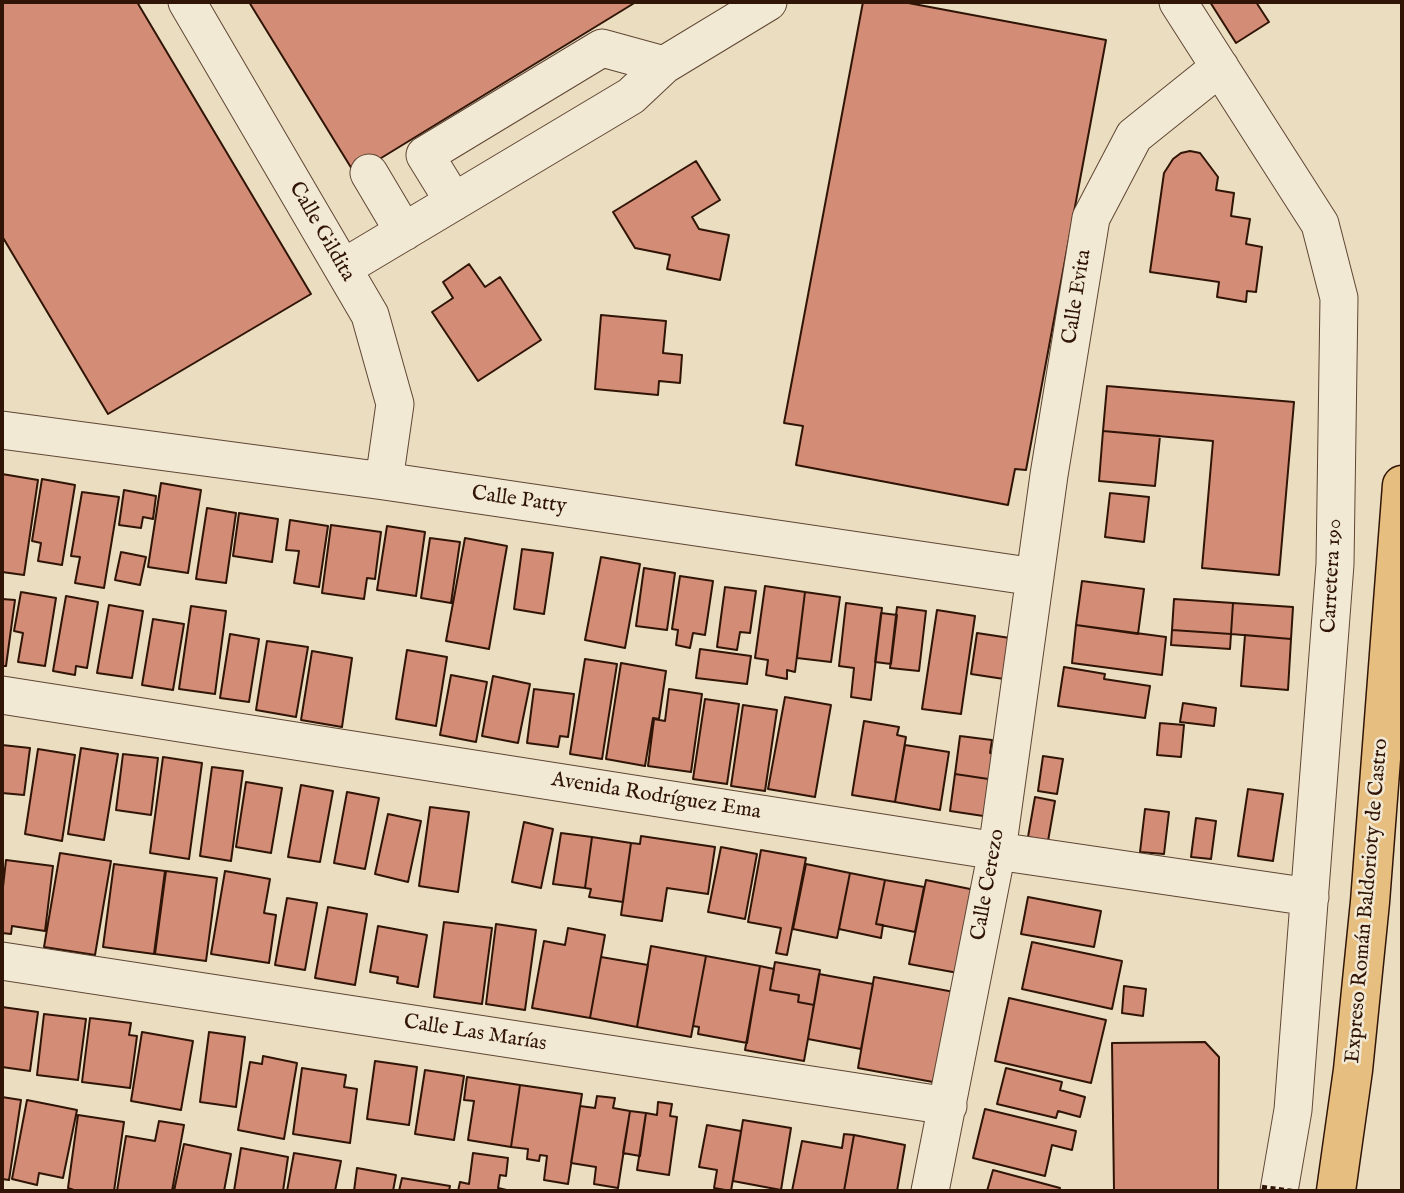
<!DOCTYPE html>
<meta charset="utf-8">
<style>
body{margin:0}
#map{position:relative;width:1404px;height:1193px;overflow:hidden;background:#ebddbf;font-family:"IM FELL English",serif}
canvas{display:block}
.frame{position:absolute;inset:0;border:4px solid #301406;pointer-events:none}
</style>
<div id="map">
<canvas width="1404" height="1193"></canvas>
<div class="frame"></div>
</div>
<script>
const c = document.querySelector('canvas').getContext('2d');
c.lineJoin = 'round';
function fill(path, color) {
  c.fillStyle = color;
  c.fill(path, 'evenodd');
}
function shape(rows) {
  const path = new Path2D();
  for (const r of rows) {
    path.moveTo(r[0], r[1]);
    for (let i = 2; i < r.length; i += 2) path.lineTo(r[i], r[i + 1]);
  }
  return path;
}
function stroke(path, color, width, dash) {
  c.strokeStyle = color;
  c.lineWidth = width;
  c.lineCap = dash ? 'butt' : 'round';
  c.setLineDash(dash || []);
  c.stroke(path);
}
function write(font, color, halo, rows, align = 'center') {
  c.font = font + ' "IM FELL English",serif';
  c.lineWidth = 5;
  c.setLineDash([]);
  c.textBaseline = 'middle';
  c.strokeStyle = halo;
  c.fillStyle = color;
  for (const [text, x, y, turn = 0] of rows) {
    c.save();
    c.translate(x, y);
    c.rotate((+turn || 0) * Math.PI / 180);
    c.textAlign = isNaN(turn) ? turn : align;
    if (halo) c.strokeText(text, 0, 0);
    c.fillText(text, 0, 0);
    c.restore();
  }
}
const building = shape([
 [2,2,137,2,311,294,108,414,2,236,2,2],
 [249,2,636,2,355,174,249,2],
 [863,2,903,2,1106,40,1026,470,1015,469,1008,505,796,465,803,426,784,423,863,2],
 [1210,2,1256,2,1269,22,1236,43,1210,2],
 [1190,151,1200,153,1218,177,1216,190,1234,193,1231,216,1250,219,1246,244,1262,247,1256,292,1247,291,1246,302,1217,297,1219,282,1150,272,1164,173,1173,159,1181,153,1190,151],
 [696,161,720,200,692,217,699,229,729,235,720,280,667,269,670,255,635,248,613,212,696,161],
 [469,264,485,287,500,277,541,340,478,381,432,312,453,298,443,282,469,264],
 [601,315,666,321,663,353,682,355,680,383,659,381,658,395,595,389,601,315],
 [1107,386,1294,402,1279,575,1202,568,1213,441,1103,431,1107,386],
 [1103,431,1160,436,1155,486,1099,481,1103,431],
 [2,474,38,480,24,575,2,572,2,474],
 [42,479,75,485,62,565,38,561,41,543,32,541,42,479],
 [161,483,201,490,188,573,148,567,161,483],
 [124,490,156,496,153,519,143,517,141,528,119,525,124,490],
 [82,492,119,497,104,588,75,583,80,557,71,556,82,492],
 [1110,493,1149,497,1144,542,1105,537,1110,493],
 [207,508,236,513,226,583,196,579,207,508],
 [239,513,278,519,272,562,233,556,239,513],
 [290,520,328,526,319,587,294,583,299,551,286,550,290,520],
 [331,525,381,532,375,579,367,578,364,599,322,593,331,525],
 [387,526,425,532,416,596,377,590,387,526],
 [430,538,460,542,451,603,421,598,430,538],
 [465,538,507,546,489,649,446,641,465,538],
 [522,549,553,553,544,614,514,609,522,549],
 [121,552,146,557,140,585,115,580,121,552],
 [601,557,640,564,625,648,585,640,601,557],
 [644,568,675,573,667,630,636,626,644,568],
 [680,576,713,581,705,635,693,633,690,648,676,645,678,630,672,629,680,576],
 [1082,581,1144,589,1138,634,1076,625,1082,581],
 [765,586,805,592,795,672,787,670,787,679,766,675,768,660,755,658,765,586],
 [725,587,756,591,750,633,740,632,737,650,717,647,725,587],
 [21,592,56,598,45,666,18,662,23,633,14,631,21,592],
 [805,592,840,597,831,662,797,658,805,592],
 [66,596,98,602,87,668,76,666,75,675,53,671,66,596],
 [2,599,15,600,6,666,2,666,2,599],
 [1174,599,1233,603,1231,634,1172,630,1174,599],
 [846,603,882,608,871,700,851,697,854,668,839,666,846,603],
 [1233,603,1293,607,1291,639,1231,634,1233,603],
 [109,605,143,611,132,678,97,673,109,605],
 [191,606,226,611,215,694,179,689,191,606],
 [897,607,926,611,919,671,890,668,897,607],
 [937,610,975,616,961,714,922,709,937,610],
 [881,613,897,615,891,664,875,662,881,613],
 [153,619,184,624,173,690,142,685,153,619],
 [1076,625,1166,637,1162,675,1072,663,1076,625],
 [1172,630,1231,634,1230,649,1171,645,1172,630],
 [977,633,1010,638,1004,679,971,674,977,633],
 [230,634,259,639,249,702,220,698,230,634],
 [1245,635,1291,639,1288,690,1241,686,1245,635],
 [267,641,308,647,296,717,256,710,267,641],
 [700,649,751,656,747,684,696,678,700,649],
 [407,650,447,657,436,726,396,719,407,650],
 [312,651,352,658,342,727,301,720,312,651],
 [585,659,617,664,602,759,570,754,585,659],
 [621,663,666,671,659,719,653,718,645,766,606,759,621,663],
 [1064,667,1105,674,1104,679,1150,686,1145,718,1058,706,1064,667],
 [451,675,487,682,476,742,440,735,451,675],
 [493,676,530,684,518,743,482,736,493,676],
 [534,689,574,694,568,737,560,736,558,747,527,743,534,689],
 [669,689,702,694,691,772,648,766,654,719,665,721,669,689],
 [785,697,831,705,815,797,768,789,785,697],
 [705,699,739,704,727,784,693,779,705,699],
 [1183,703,1216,708,1214,726,1180,722,1183,703],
 [743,705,777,710,765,791,731,786,743,705],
 [864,721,899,727,897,735,906,737,895,802,852,795,864,721],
 [1160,723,1184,725,1181,757,1157,755,1160,723],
 [960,736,992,740,990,753,998,755,995,780,955,774,960,736],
 [2,745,30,748,24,795,2,793,2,745],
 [905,745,949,752,940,810,895,802,905,745],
 [81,748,118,754,104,840,68,834,81,748],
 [38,749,75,755,62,841,25,834,38,749],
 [123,754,158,758,151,815,116,810,123,754],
 [1043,756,1063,759,1057,794,1038,791,1043,756],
 [163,757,202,763,189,859,150,853,163,757],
 [212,767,243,771,231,861,200,856,212,767],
 [955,774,995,780,990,817,950,811,955,774],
 [246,782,282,788,271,853,236,847,246,782],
 [301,785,333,791,320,862,288,857,301,785],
 [1248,789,1283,794,1273,861,1238,856,1248,789],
 [347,792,379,798,365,869,334,863,347,792],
 [1035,797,1055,801,1048,841,1028,837,1035,797],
 [430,807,469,812,458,892,419,886,430,807],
 [1145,809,1169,812,1164,854,1140,852,1145,809],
 [388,814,421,821,408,882,375,874,388,814],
 [1196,818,1216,821,1211,859,1191,857,1196,818],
 [524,822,553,829,541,888,512,882,524,822],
 [561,833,592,837,585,888,553,884,561,833],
 [641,836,715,847,708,894,667,888,662,921,621,915,631,843,640,844,641,836],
 [592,837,631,843,623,902,589,897,591,889,585,888,592,837],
 [721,847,757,854,745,919,708,912,721,847],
 [761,850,806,858,787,955,776,953,781,928,748,922,761,850],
 [60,853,111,861,95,955,44,947,60,853],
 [6,860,53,866,45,931,12,926,11,934,2,933,2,896,6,860],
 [114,864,165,871,154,954,103,947,114,864],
 [806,864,850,873,837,938,793,929,806,864],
 [166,871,217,878,206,961,155,954,166,871],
 [225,871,270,879,264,913,276,915,269,963,211,954,225,871],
 [850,873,885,880,876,924,883,925,881,938,839,929,850,873],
 [885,880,924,887,915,932,876,924,885,880],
 [926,880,975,890,958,973,909,964,926,880],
 [1028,897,1101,911,1094,947,1021,934,1028,897],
 [287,898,317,903,305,970,275,965,287,898],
 [328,907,367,914,355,985,315,978,328,907],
 [444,922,492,928,482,1004,434,997,444,922],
 [496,924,536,930,525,1010,486,1004,496,924],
 [378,926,427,935,418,987,397,983,398,977,370,972,378,926],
 [568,928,605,935,590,1018,532,1008,544,941,565,945,568,928],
 [1032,942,1122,961,1112,1009,1022,989,1032,942],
 [651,946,706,956,691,1037,637,1027,651,946],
 [706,956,760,966,747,1043,698,1034,699,1027,693,1026,706,956],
 [601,957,648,965,637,1027,590,1018,601,957],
 [775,962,820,970,814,1005,798,1002,799,995,770,990,775,962],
 [760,966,774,969,770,990,799,995,798,1002,814,1005,804,1061,745,1050,760,966],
 [819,974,873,984,861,1049,808,1039,819,974],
 [874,977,954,992,933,1082,858,1068,874,977],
 [1124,986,1146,989,1143,1016,1122,1013,1124,986],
 [1009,998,1106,1020,1091,1083,995,1061,1009,998],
 [2,1007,38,1012,30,1071,2,1067,2,1007],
 [44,1014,86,1019,78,1080,37,1075,44,1014],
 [90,1018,131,1023,129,1035,137,1036,130,1088,82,1082,90,1018],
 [142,1032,193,1041,181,1110,131,1101,142,1032],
 [209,1032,245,1037,236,1107,200,1102,209,1032],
 [1205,1042,1219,1057,1218,1191,1114,1191,1112,1043,1205,1042],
 [263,1056,297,1063,284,1139,238,1130,250,1062,262,1064,263,1056],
 [375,1061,417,1067,409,1125,367,1119,375,1061],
 [302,1068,346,1075,344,1087,357,1089,350,1143,293,1134,302,1068],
 [1006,1068,1062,1082,1060,1090,1085,1097,1080,1117,1058,1111,1056,1118,997,1104,1006,1068],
 [425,1070,464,1076,454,1140,415,1134,425,1070],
 [467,1077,520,1085,511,1147,468,1140,474,1101,464,1100,467,1077],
 [520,1085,582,1094,568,1184,544,1180,547,1156,540,1155,539,1161,527,1159,528,1149,511,1147,520,1085],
 [597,1096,615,1098,613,1108,630,1111,618,1188,594,1184,596,1167,571,1163,580,1106,595,1108,597,1096],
 [2,1097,21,1100,9,1180,2,1179,2,1097],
 [27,1100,77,1110,63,1178,39,1173,37,1185,12,1179,27,1100],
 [658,1102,672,1104,670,1116,677,1117,669,1175,637,1170,646,1113,657,1115,658,1102],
 [985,1109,1076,1131,1072,1150,1052,1145,1045,1176,973,1158,985,1109],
 [630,1111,646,1113,640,1156,623,1153,630,1111],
 [78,1115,124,1122,114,1191,77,1191,68,1188,78,1115],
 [743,1120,791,1128,781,1190,733,1181,743,1120],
 [159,1121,184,1125,172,1191,117,1191,126,1136,155,1141,159,1121],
 [707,1125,741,1131,731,1191,714,1188,717,1170,699,1167,707,1125],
 [844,1134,854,1135,844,1191,792,1191,802,1141,842,1148,844,1134],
 [854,1135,905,1145,897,1191,844,1191,854,1135],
 [184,1144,231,1154,224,1191,174,1191,184,1144],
 [241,1148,288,1157,283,1191,234,1191,241,1148],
 [294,1153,341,1161,335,1191,287,1191,294,1153],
 [473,1153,508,1158,506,1176,500,1175,498,1188,511,1191,458,1191,460,1182,469,1184,473,1153],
 [357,1168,396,1175,393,1191,354,1191,357,1168],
 [993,1170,1060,1188,1059,1191,987,1191,993,1170],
 [402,1178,450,1186,449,1191,399,1191,402,1178]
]);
fill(building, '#d38d77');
stroke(building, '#301406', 2);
const minor = shape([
 [187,2,370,315,395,404,384,481],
 [1178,2,1320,224,1339,298,1335,564,1293,1110,1279,1191],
 [369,173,404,232],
 [454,202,425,155,602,48,664,65],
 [343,268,631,96,664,65,768,2],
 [2,430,384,481,1035,577],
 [2,695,997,851,1310,897],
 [2,961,948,1106],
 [930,1191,997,851,1049,475,1091,218,1134,136,1220,67]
]);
const highway = shape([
 [1336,1191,1353,1070,1370,902,1402,485]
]);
stroke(minor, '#5f4634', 39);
stroke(highway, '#301406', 41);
stroke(minor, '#f2e9d5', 37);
stroke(highway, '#e6be80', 38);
stroke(shape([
 [1262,1187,1292,1191]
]), '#301406', 4.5, [5, 3.5]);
write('21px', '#301406', '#f2e9d5', [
 ["Calle Gildita",321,232,60],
 ["Calle Evita",1078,297,-81],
 ["Calle Patty",519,501,8],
 ["Carretera 190",1333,576,-87],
 ["Avenida Rodríguez Ema",656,797,9],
 ["Calle Cerezo",989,885,-80],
 ["Expreso Román Baldorioty de Castro",1368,901,-85],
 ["Calle Las Marías",475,1034,9]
]);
</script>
